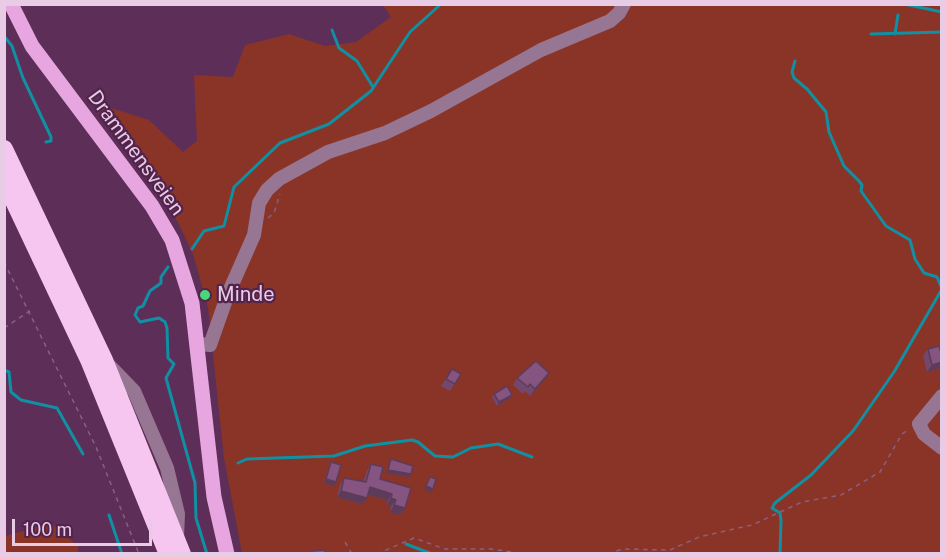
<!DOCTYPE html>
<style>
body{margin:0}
#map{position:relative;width:946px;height:558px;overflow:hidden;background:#5d2e58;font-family:"Public Sans",sans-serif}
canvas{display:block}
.frame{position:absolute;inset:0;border:6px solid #e8cbe4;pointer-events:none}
.scale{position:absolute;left:12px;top:519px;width:140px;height:27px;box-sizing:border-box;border:3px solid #e8cbe4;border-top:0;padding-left:8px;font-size:18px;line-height:21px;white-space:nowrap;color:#e8cbe4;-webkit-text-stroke:4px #52244d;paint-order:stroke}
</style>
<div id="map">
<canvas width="946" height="558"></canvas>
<div class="frame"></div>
<div class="scale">100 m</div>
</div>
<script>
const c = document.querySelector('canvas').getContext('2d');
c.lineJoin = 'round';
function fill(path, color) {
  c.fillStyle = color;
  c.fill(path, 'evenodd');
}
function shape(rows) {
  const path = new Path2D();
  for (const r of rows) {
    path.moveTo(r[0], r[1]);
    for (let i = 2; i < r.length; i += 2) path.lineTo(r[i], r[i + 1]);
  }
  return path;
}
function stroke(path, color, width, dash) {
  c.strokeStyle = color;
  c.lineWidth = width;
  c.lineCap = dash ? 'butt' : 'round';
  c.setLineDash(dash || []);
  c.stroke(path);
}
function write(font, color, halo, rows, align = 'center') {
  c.font = font + ' "Public Sans",sans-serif';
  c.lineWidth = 4.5;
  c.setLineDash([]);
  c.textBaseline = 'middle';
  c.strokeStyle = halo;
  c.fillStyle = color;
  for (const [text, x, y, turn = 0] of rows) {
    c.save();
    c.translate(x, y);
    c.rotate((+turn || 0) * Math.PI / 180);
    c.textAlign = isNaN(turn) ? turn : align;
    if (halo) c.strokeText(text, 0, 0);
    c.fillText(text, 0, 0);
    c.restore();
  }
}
fill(shape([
 [383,5,941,5,941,553,242,553,224,458,208,307,193,254,179,224,144,170,96,110,108,107,149,120,183,152,197,141,194,75,233,77,245,45,289,34,325,46,356,42,391,17],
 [51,523,78,546,78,553,5,553,5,536]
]), '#8a3427');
stroke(shape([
 [904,4,942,12],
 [332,30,339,48,357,61,373,87],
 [871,34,942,32],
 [895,34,898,15],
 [4,36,12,46,23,78,51,137,51,141,46,142],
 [795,61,792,72,794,78,807,89,826,112,829,132,844,166,859,181,862,185,861,191,886,226,910,240,915,259,924,273,937,277,942,289],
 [192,249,204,231,224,226,234,187,280,143,329,124,371,91,410,32,441,4],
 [168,267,161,277,161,283,150,291,143,306,138,308,135,315,140,322,159,318,165,322,167,328,168,358,174,364,166,378,195,483,196,518,207,554],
 [4,370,9,372,11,392,21,400,57,408,83,454],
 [238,463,247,459,334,456,365,446,412,440,418,442,435,456,453,457,471,448,498,444,532,457],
 [109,515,122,554],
 [406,544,432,554],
 [780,554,781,520,780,513,772,508,775,503,811,475,853,431,894,372,942,289]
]), '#1090a2', 3);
stroke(shape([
 [268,218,274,213,280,194],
 [4,262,96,447,139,554],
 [4,328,30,311],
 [345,542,352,554],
 [377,554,414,538,445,549,491,549,526,554],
 [608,554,622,549,670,550,699,537,752,525,802,502,841,495,880,472,902,434,908,430]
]), '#896084', 1.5, [4.5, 4.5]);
stroke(shape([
 [198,344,210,345,228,294,254,235,259,203,267,190,279,179,328,152,385,133,431,111,541,50,610,21,619,13,624,4],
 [107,363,134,391,167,468,178,514,177,538],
 [942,396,919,424,924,434,942,448]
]), '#967692', 14);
stroke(shape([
 [11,4,32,46,152,206,172,240,192,303,214,497,227,554]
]), '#e8a6e0', 15);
stroke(shape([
 [4,149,104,360,182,554],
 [4,180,90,362,168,554]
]), '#f6c6f0', 18);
fill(shape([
 [928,349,942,356,942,364,938,369,927,372,923,356],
 [452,369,461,374,450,391,441,386],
 [517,378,544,380,530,396,525,391,523,394,513,385],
 [494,394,510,398,497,406,492,397],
 [331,462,334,486,324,483,329,466],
 [371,464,380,479,405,508,400,515,390,512,391,506,386,505,388,500,368,495,362,504,337,497,340,485,344,478,363,482,367,471]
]), '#72486e');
fill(shape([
 [942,362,942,364,938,369,927,372,932,365],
 [549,373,544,380,530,396,535,389],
 [512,395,510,398,497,406,499,402],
 [388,470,411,474,409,477,385,473],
 [326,479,336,482,334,486,324,483],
 [426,486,433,489,431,492,424,490],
 [370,487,392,494,388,500,365,494],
 [341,491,367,498,362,504,337,497],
 [391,498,396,500,391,506,386,505],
 [394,505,405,508,400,515,390,512]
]), '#5d3b5a');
const building = shape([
 [939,346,942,356,942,362,932,365,928,349,939,346],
 [536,361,549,373,535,389,530,384,528,387,517,378,536,361],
 [452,369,461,374,455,384,446,379,452,369],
 [507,386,512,395,499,402,494,394,507,386],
 [391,459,413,466,411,474,388,470,391,459],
 [331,462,341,465,336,482,326,479,331,462],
 [371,464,383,467,380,479,411,488,405,508,394,505,396,500,391,498,392,494,370,487,367,498,341,491,344,478,366,482,371,464],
 [430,477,436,479,433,489,426,486,430,477],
 [325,550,325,554,312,554,312,551,325,550]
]);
fill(building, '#855480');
stroke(building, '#5d3b5a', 1.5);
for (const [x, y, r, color] of [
 [205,295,6,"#48d779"]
]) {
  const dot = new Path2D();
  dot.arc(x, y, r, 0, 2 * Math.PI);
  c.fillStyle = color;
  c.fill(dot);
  stroke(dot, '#52244d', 2);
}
write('20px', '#e8cbe4', '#52244d', [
 ["Drammensveien",136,153,54]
]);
write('20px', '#e8cbe4', '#52244d', [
 ["Minde",217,295]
], 'left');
</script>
